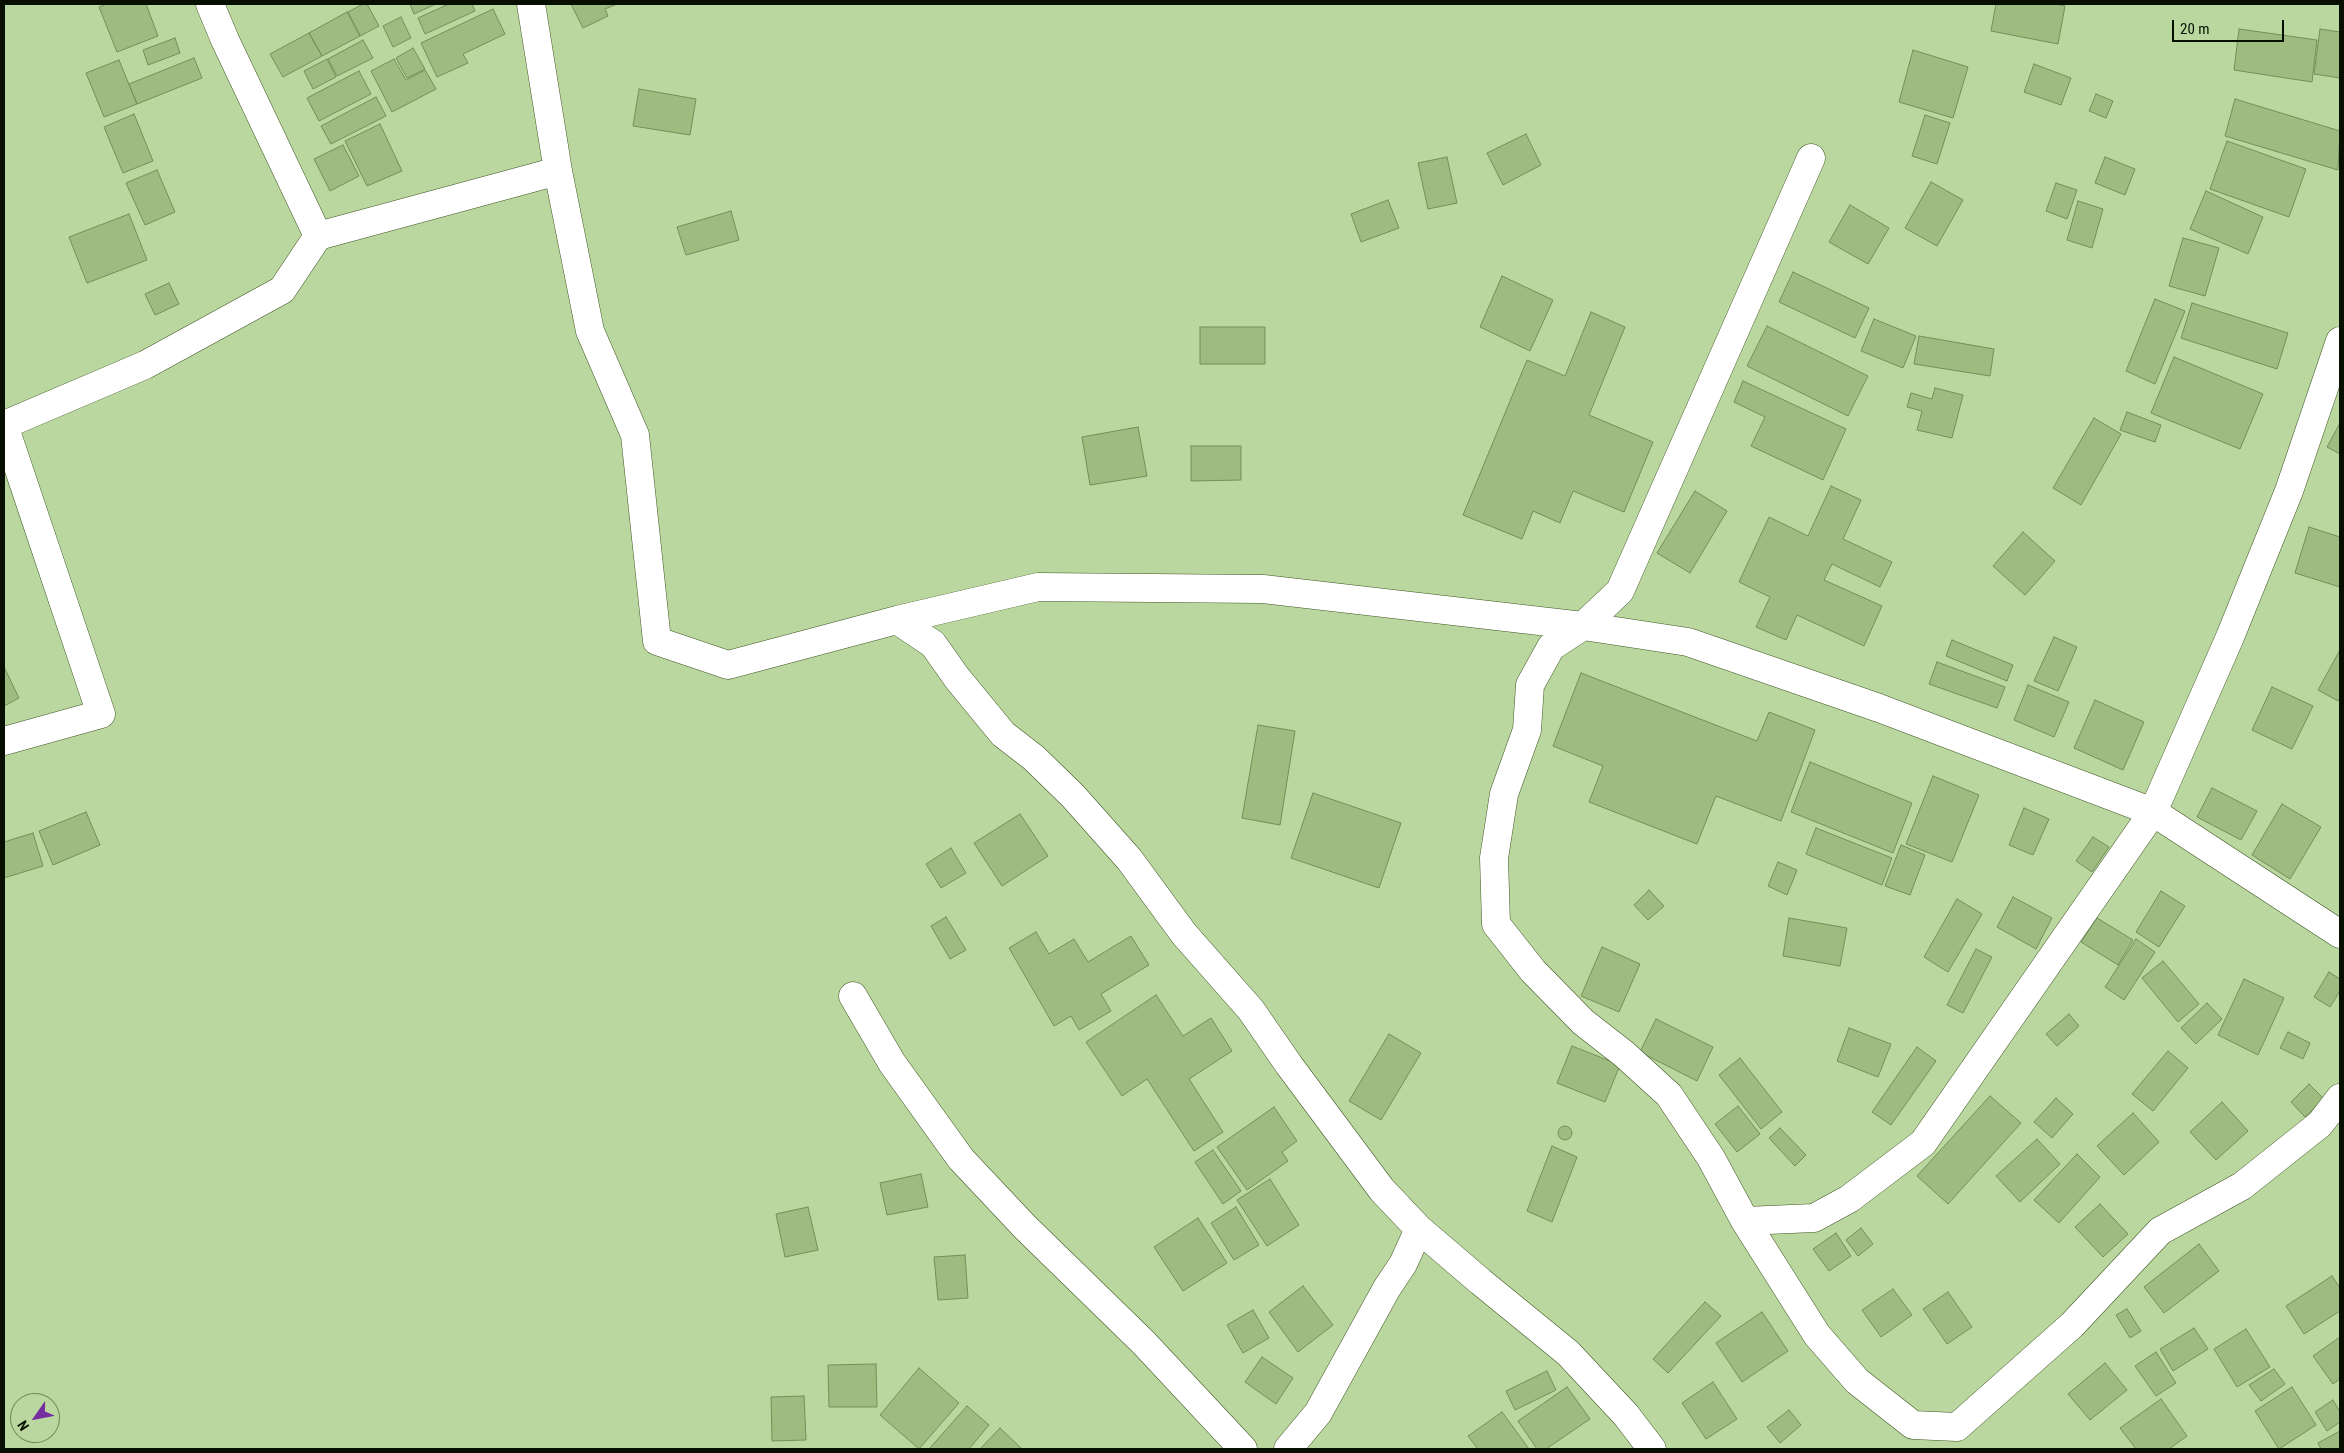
<!DOCTYPE html>
<style>
body{margin:0}
#map{position:relative;width:2344px;height:1453px;overflow:hidden;background:#bad79f;font-family:"Roboto Condensed",sans-serif}
canvas{display:block}
.frame{position:absolute;inset:0;border:5px solid #071000;pointer-events:none}
.north{position:absolute;left:10px;top:1393px;width:50px;height:50px;box-sizing:border-box;background:#bad79f;border:1px solid #72875f;border-radius:50%;rotate:237deg;font-size:14px;font-weight:700;line-height:20px;text-align:center;color:#071000}
.north::after{content:'';display:block;margin:auto;width:18px;height:22px;background:#752da0;clip-path:polygon(50% 0,100% 100%,50% 72%,0 100%)}
.scale{position:absolute;left:2172px;top:20px;width:112px;height:22px;box-sizing:border-box;border:2px solid #071000;border-top:0;padding-left:6px;font-size:15px;line-height:18px;white-space:nowrap;color:#071000;-webkit-text-stroke:4px #bad79f;paint-order:stroke}
</style>
<div id="map">
<canvas width="2344" height="1453"></canvas>
<div class="frame"></div>
<div class="north">N</div>
<div class="scale">20 m</div>
</div>
<script>
const c = document.querySelector('canvas').getContext('2d');
c.lineJoin = 'round';
function fill(path, color) {
  c.fillStyle = color;
  c.fill(path, 'evenodd');
}
function shape(rows) {
  const path = new Path2D();
  for (const r of rows) {
    if (r.length === 3) {
      path.moveTo(r[0] + r[2], r[1]);
      path.arc(r[0], r[1], r[2], 0, 2 * Math.PI);
      continue;
    }
    path.moveTo(r[0], r[1]);
    for (let i = 2; i < r.length; i += 2) path.lineTo(r[i], r[i + 1]);
  }
  return path;
}
function stroke(path, color, width, dash) {
  c.strokeStyle = color;
  c.lineWidth = width;
  c.lineCap = dash ? 'butt' : 'round';
  c.setLineDash(dash || []);
  c.stroke(path);
}
const building = shape([
 [107,4,146,4,158,36,117,52,99,7,107,4],
 [363,4,367,4,379,26,360,36,348,12,363,4],
 [410,4,436,4,414,14,410,4],
 [449,4,472,4,475,11,425,34,418,18,449,4],
 [571,4,617,4,605,9,608,16,583,28,571,4],
 [1996,4,2055,4,2065,6,2058,44,1991,31,1996,4],
 [493,9,505,34,463,54,468,63,437,77,421,43,493,9],
 [347,12,360,36,322,56,309,33,347,12],
 [401,17,411,38,393,47,383,26,401,17],
 [2239,29,2317,40,2312,82,2234,70,2239,29],
 [2320,29,2340,32,2340,78,2314,74,2320,29],
 [309,33,322,56,283,77,270,54,309,33],
 [175,38,180,53,148,65,143,50,175,38],
 [363,40,373,58,337,76,328,59,363,40],
 [413,48,425,69,407,78,396,58,413,48],
 [1913,50,1968,67,1953,118,1899,102,1913,50],
 [194,58,202,78,137,104,129,84,194,58],
 [327,59,336,77,313,89,304,71,327,59],
 [394,59,406,80,425,70,436,89,392,112,371,71,394,59],
 [119,60,137,104,104,117,86,73,119,60],
 [2034,64,2071,78,2061,105,2024,92,2034,64],
 [359,71,371,94,319,121,307,98,359,71],
 [639,89,696,99,690,135,633,126,639,89],
 [2096,94,2113,101,2106,118,2089,111,2096,94],
 [376,97,386,116,331,144,321,126,376,97],
 [2235,99,2340,131,2338,170,2225,136,2235,99],
 [134,114,153,161,123,173,104,127,134,114],
 [1925,115,1950,123,1937,164,1912,156,1925,115],
 [380,124,402,171,367,186,345,141,380,124],
 [1526,134,1541,165,1503,185,1487,153,1526,134],
 [2227,141,2306,169,2289,217,2210,189,2227,141],
 [343,145,359,176,330,191,314,159,343,145],
 [1447,157,1457,203,1428,209,1418,163,1447,157],
 [2105,157,2135,169,2125,195,2095,183,2105,157],
 [157,170,175,212,145,225,126,183,157,170],
 [1931,182,1963,200,1937,246,1905,228,1931,182],
 [2056,183,2077,190,2067,219,2046,211,2056,183],
 [2206,191,2263,217,2248,254,2190,229,2206,191],
 [1388,200,1399,228,1361,242,1351,214,1388,200],
 [2078,201,2103,209,2092,248,2067,240,2078,201],
 [1850,205,1889,228,1868,264,1829,242,1850,205],
 [731,211,739,240,686,255,677,227,731,211],
 [129,214,147,260,87,283,69,237,129,214],
 [2183,238,2219,248,2205,296,2169,286,2183,238],
 [1793,272,1869,308,1855,338,1779,302,1793,272],
 [1502,276,1553,300,1530,351,1480,327,1502,276],
 [169,283,179,304,155,315,145,294,169,283],
 [2155,299,2185,311,2155,384,2126,371,2155,299],
 [2192,303,2288,333,2277,369,2181,338,2192,303],
 [1591,312,1625,327,1589,415,1653,442,1624,512,1573,491,1560,523,1533,511,1522,539,1463,515,1527,360,1565,376,1591,312],
 [1874,319,1916,336,1903,368,1861,351,1874,319],
 [1767,326,1868,376,1848,416,1747,366,1767,326],
 [1200,327,1265,327,1265,364,1200,364,1200,327],
 [1919,336,1994,349,1990,376,1914,364,1919,336],
 [2174,357,2263,394,2240,449,2151,413,2174,357],
 [1743,381,1846,429,1823,480,1751,446,1765,417,1734,402,1743,381],
 [1935,388,1963,395,1952,438,1917,430,1922,411,1907,407,1911,393,1932,399,1935,388],
 [2127,412,2161,425,2155,442,2120,430,2127,412],
 [2094,418,2121,434,2081,505,2053,488,2094,418],
 [2340,423,2340,454,2327,447,2340,423],
 [1138,427,1147,476,1090,485,1082,437,1138,427],
 [1191,446,1241,446,1241,480,1191,481,1191,446],
 [1831,486,1861,500,1843,539,1892,562,1880,587,1832,564,1824,580,1882,606,1864,646,1797,615,1786,640,1756,627,1770,597,1739,582,1769,517,1808,536,1831,486],
 [1695,491,1727,511,1690,573,1657,553,1695,491],
 [2309,527,2340,537,2340,587,2295,573,2309,527],
 [2023,532,2055,561,2025,595,1993,566,2023,532],
 [2054,637,2077,647,2058,691,2034,681,2054,637],
 [1952,640,2013,665,2007,681,1946,656,1952,640],
 [2340,650,2340,697,2338,701,2318,690,2340,650],
 [1937,662,2005,687,1997,708,1929,684,1937,662],
 [4,667,19,698,4,706,4,667],
 [1581,673,1757,741,1769,712,1815,730,1781,821,1716,796,1697,844,1589,802,1603,766,1553,746,1581,673],
 [2028,685,2069,702,2054,737,2014,720,2028,685],
 [2272,687,2313,706,2292,749,2252,730,2272,687],
 [2095,700,2144,722,2123,770,2074,748,2095,700],
 [1258,725,1295,731,1280,825,1242,818,1258,725],
 [1810,762,1912,803,1893,853,1791,812,1810,762],
 [1933,776,1979,795,1952,862,1906,844,1933,776],
 [2212,788,2257,811,2241,840,2197,817,2212,788],
 [1313,793,1401,823,1379,888,1291,858,1313,793],
 [2282,804,2321,827,2290,879,2252,855,2282,804],
 [2024,808,2049,819,2033,855,2009,845,2024,808],
 [86,812,100,845,53,865,39,831,86,812],
 [1020,814,1048,856,1002,886,974,843,1020,814],
 [1816,828,1892,858,1882,885,1806,854,1816,828],
 [33,833,43,866,4,878,4,842,33,833],
 [2093,837,2109,847,2092,872,2076,861,2093,837],
 [1901,845,1925,855,1910,895,1885,886,1901,845],
 [951,848,966,873,941,888,926,864,951,848],
 [1778,862,1797,870,1787,895,1768,886,1778,862],
 [1649,890,1664,906,1648,920,1634,905,1649,890],
 [2161,891,2185,906,2159,947,2136,932,2161,891],
 [2013,897,2052,918,2036,949,1997,927,2013,897],
 [1957,899,1982,914,1948,972,1924,957,1957,899],
 [946,917,966,950,950,959,931,926,946,917],
 [1789,918,1847,928,1840,966,1783,956,1789,918],
 [2097,918,2133,940,2118,965,2081,942,2097,918],
 [1036,932,1049,954,1074,939,1088,962,1131,936,1149,965,1101,994,1111,1011,1079,1030,1071,1016,1054,1026,1009,948,1036,932],
 [2136,939,2155,952,2124,1000,2105,987,2136,939],
 [1602,947,1640,964,1619,1012,1581,996,1602,947],
 [1976,949,1992,957,1963,1013,1947,1005,1976,949],
 [2163,961,2199,1004,2178,1022,2142,978,2163,961],
 [2329,972,2340,979,2340,991,2330,1007,2314,997,2329,972],
 [2244,979,2284,998,2258,1055,2218,1035,2244,979],
 [1156,995,1183,1036,1211,1018,1232,1051,1189,1079,1223,1132,1194,1151,1147,1079,1122,1096,1086,1042,1156,995],
 [2207,1003,2222,1019,2196,1044,2181,1028,2207,1003],
 [2069,1014,2079,1026,2057,1046,2046,1034,2069,1014],
 [1656,1019,1713,1047,1697,1081,1640,1052,1656,1019],
 [1849,1028,1891,1044,1878,1077,1837,1061,1849,1028],
 [2288,1032,2310,1043,2303,1059,2280,1048,2288,1032],
 [1389,1034,1421,1053,1381,1120,1349,1101,1389,1034],
 [1572,1046,1620,1065,1605,1102,1557,1083,1572,1046],
 [1917,1047,1936,1061,1891,1125,1872,1112,1917,1047],
 [2168,1051,2188,1068,2153,1111,2132,1094,2168,1051],
 [1740,1058,1782,1112,1761,1129,1719,1075,1740,1058],
 [2309,1084,2324,1099,2305,1117,2291,1102,2309,1084],
 [1990,1096,2021,1123,1948,1204,1917,1176,1990,1096],
 [2056,1098,2073,1114,2052,1138,2034,1122,2056,1098],
 [2222,1102,2248,1131,2216,1160,2190,1132,2222,1102],
 [1738,1106,1760,1134,1737,1152,1715,1124,1738,1106],
 [1274,1107,1297,1141,1282,1152,1288,1161,1247,1190,1217,1147,1274,1107],
 [2133,1113,2159,1142,2124,1175,2097,1146,2133,1113],
 [1565,1133,7],
 [1780,1128,1806,1155,1795,1166,1769,1138,1780,1128],
 [2037,1139,2060,1164,2020,1202,1996,1176,2037,1139],
 [1552,1146,1577,1157,1552,1222,1527,1211,1552,1146],
 [1213,1150,1241,1191,1223,1204,1195,1162,1213,1150],
 [2077,1154,2100,1177,2059,1223,2034,1200,2077,1154],
 [921,1174,928,1207,887,1215,880,1183,921,1174],
 [1270,1179,1299,1225,1267,1246,1237,1200,1270,1179],
 [2100,1204,2128,1234,2103,1257,2075,1227,2100,1204],
 [808,1207,818,1250,785,1257,776,1214,808,1207],
 [1236,1207,1259,1245,1234,1260,1211,1223,1236,1207],
 [1198,1218,1227,1263,1183,1291,1154,1247,1198,1218],
 [1861,1228,1873,1244,1858,1256,1846,1240,1861,1228],
 [1836,1233,1851,1256,1829,1271,1813,1249,1836,1233],
 [2199,1244,2219,1271,2164,1313,2144,1287,2199,1244],
 [965,1255,968,1298,938,1300,934,1257,965,1255],
 [2332,1276,2340,1288,2340,1311,2304,1334,2286,1306,2332,1276],
 [1303,1286,1333,1325,1298,1352,1269,1312,1303,1286],
 [1893,1289,1912,1315,1881,1337,1862,1310,1893,1289],
 [1948,1292,1972,1327,1947,1344,1923,1309,1948,1292],
 [1705,1302,1721,1316,1668,1373,1653,1359,1705,1302],
 [2127,1309,2141,1331,2130,1338,2116,1315,2127,1309],
 [1253,1310,1269,1338,1243,1353,1227,1325,1253,1310],
 [1762,1312,1788,1351,1742,1382,1716,1343,1762,1312],
 [2194,1328,2208,1349,2173,1371,2160,1349,2194,1328],
 [2246,1329,2270,1367,2237,1387,2214,1349,2246,1329],
 [2340,1337,2340,1379,2333,1384,2313,1356,2340,1337],
 [2156,1352,2176,1383,2156,1396,2135,1366,2156,1352],
 [1262,1357,1293,1378,1276,1404,1245,1382,1262,1357],
 [2105,1363,2127,1390,2090,1420,2068,1394,2105,1363],
 [876,1364,877,1407,829,1407,828,1365,876,1364],
 [919,1368,959,1403,919,1449,880,1415,919,1368],
 [2274,1369,2285,1384,2261,1401,2249,1385,2274,1369],
 [1547,1371,1556,1390,1515,1410,1506,1391,1547,1371],
 [1713,1382,1737,1419,1706,1439,1682,1403,1713,1382],
 [1567,1387,1590,1419,1546,1449,1537,1449,1518,1421,1567,1387],
 [2292,1387,2316,1425,2279,1449,2255,1411,2292,1387],
 [804,1396,806,1440,772,1441,771,1397,804,1396],
 [2161,1399,2187,1436,2169,1449,2136,1449,2120,1428,2161,1399],
 [2333,1400,2340,1412,2340,1422,2327,1431,2315,1412,2333,1400],
 [967,1406,989,1425,969,1449,929,1449,967,1406],
 [1789,1410,1801,1425,1780,1443,1767,1427,1789,1410],
 [1502,1412,1529,1449,1478,1449,1468,1436,1502,1412],
 [1000,1428,1022,1449,980,1449,1000,1428],
 [2340,1431,2340,1449,2321,1449,2318,1443,2340,1431]
]);
fill(building, '#9ebc7f');
stroke(building, '#748e5a', 1);
const minor = shape([
 [210,4,225,40,318,236,558,171,590,331,635,435,657,641,728,665,897,620,1038,587,1263,589,1583,626,1688,642,1879,708,2153,812,2340,934],
 [531,4,558,171],
 [1811,158,1620,591,1583,626,1551,647,1530,685,1527,730,1504,794,1494,858,1496,924,1533,971,1583,1022,1624,1054,1669,1095,1711,1158,1745,1221,1814,1218,1849,1199,1923,1143,2153,812,2230,637,2289,491,2340,341],
 [4,425,101,714,4,741],
 [4,425,145,365,282,290,318,236],
 [897,620,933,644,957,678,1003,734,1034,758,1073,796,1129,859,1184,934,1251,1010,1289,1065,1382,1190,1419,1229,1403,1264,1387,1288,1318,1413,1288,1449],
 [853,996,892,1063,961,1159,1025,1227,1144,1343,1243,1449],
 [1745,1221,1817,1335,1857,1381,1913,1425,1957,1427,2072,1325,2160,1231,2242,1186,2320,1124,2340,1098],
 [1419,1229,1481,1282,1568,1353,1626,1415,1652,1449]
]);
stroke(minor, '#3f5623', 29);
stroke(minor, '#fff', 28);
</script>
